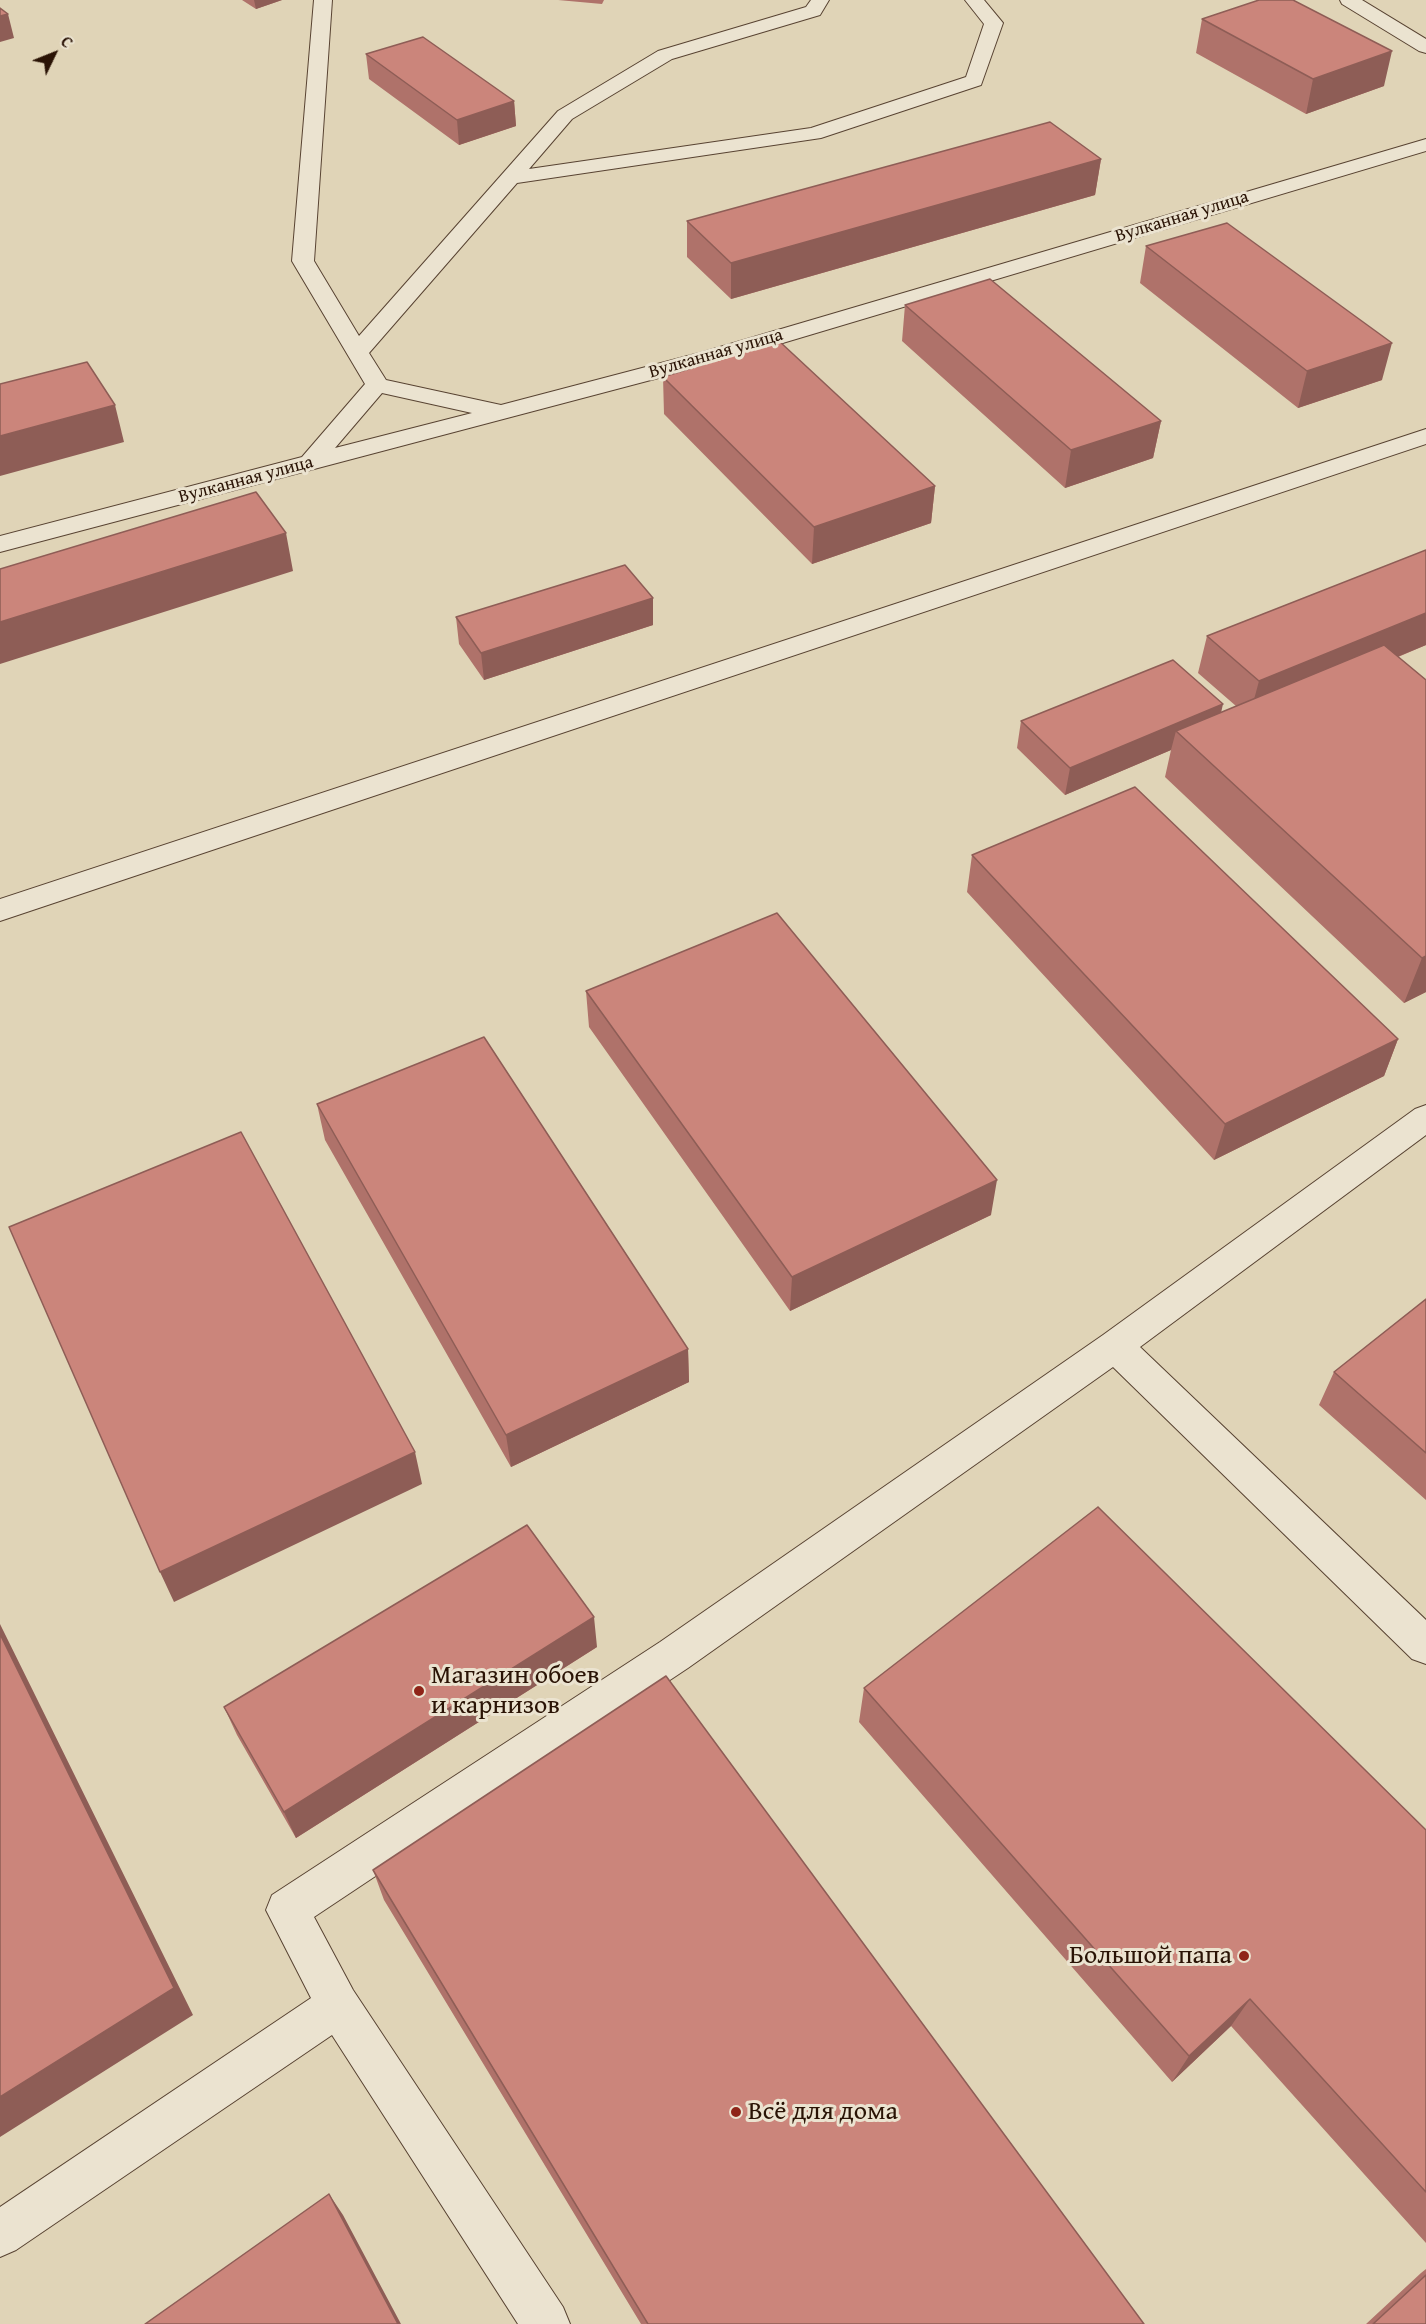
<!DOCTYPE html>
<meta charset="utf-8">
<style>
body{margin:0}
#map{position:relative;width:1426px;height:2324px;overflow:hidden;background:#e0d4b7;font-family:"Gentium Book Plus",serif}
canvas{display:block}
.north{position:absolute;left:24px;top:24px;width:60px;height:60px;-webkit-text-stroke:4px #ebe3d0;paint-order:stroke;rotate:47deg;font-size:16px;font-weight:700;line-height:24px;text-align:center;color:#2a1305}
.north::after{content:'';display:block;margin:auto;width:21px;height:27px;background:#2a1305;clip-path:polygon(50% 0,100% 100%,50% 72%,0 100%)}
</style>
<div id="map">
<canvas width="1426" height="2324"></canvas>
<div class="north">С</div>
</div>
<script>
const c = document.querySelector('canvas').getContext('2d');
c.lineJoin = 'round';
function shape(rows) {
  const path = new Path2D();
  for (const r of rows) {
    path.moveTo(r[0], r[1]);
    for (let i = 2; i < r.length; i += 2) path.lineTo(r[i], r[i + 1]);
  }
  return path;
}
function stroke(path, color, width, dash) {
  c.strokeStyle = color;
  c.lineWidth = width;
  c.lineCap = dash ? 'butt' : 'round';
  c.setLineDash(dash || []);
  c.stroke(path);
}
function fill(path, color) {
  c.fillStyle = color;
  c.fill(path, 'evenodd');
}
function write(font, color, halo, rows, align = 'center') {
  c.font = font + ' "Gentium Book Plus",serif';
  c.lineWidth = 6;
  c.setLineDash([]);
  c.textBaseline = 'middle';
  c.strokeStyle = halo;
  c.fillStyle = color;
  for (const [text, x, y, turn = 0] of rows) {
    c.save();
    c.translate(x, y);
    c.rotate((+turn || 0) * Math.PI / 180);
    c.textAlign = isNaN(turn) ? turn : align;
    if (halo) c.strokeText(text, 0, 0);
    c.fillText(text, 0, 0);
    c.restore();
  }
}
const minor = shape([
 [314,0,332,0,314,261,359,336,558,111,658,51,806,7,811,0,829,0,820,15,672,59,572,119,529,169,811,128,966,77,984,24,965,0,984,0,1003,23,981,85,821,138,517,183,369,353,386,380,501,405,703,352,1426,139,1426,151,719,362,0,552,0,536,302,457,365,384,292,261,314,0],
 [382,393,472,413,335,448,382,393],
 [1340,0,1362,0,1426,39,1426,53,1419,51,1342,4,1340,0],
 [1426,429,1426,444,0,921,0,899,1426,429],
 [1426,1105,1426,1135,1140,1347,1426,1620,1426,1664,1412,1659,1113,1367,688,1668,314,1917,353,1990,563,2307,570,2324,518,2324,332,2035,16,2250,0,2257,0,2207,311,1998,266,1910,272,1895,660,1642,1103,1335,1415,1109,1426,1105]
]);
stroke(minor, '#584332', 2);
fill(minor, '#ebe3d0');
fill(shape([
 [242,0,282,0,256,9],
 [558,0,604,0,602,4],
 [1202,19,1384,86,1306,114,1196,53],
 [366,54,514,101,516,126,459,145,369,79],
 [1101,159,1095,195,731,299,687,257,687,221],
 [1146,246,1382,380,1298,408,1140,283],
 [905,305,1161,421,1153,458,1065,488,902,341],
 [663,377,935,486,931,523,812,564,664,414],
 [1426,550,1426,645,1398,657,1426,680,1426,992,1404,1003,1165,777,1171,750,1065,795,1017,748,1021,721,1222,712,1236,706,1198,673,1207,636],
 [653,598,653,625,484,680,459,644,456,617],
 [972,855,1398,1039,1384,1076,1214,1160,967,892],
 [586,991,991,1215,790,1311,589,1027],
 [317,1104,688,1349,689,1382,511,1467,325,1140],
 [1426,1299,1426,1500,1319,1405,1334,1372],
 [597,1647,296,1838,237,1735,224,1707],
 [864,1688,1426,1830,1426,2243,1231,2026,1172,2082,859,1722],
 [373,1870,1144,2324,641,2324,384,1900],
 [1426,2269,1426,2324,1366,2324,1421,2273]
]), '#af726a');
fill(shape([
 [254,0,282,0,256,9],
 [8,14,14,38,0,42,0,16],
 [1392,51,1384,86,1306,114,1313,79],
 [514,101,516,126,459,145,457,120],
 [1101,159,1095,195,731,299,731,263],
 [1392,343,1382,380,1298,408,1307,371],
 [115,405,124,442,0,476,0,436],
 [1161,421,1153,458,1065,488,1071,450],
 [935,486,931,523,812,564,814,527],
 [286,533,293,571,0,664,0,622],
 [653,598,653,625,484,680,481,653],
 [1426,613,1426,645,1249,718,1259,681],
 [1223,704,1217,731,1176,731,1171,750,1065,795,1070,768],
 [1426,956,1426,992,1404,1003,1422,958],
 [1398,1039,1384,1076,1214,1160,1225,1124],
 [997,1180,991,1215,790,1311,792,1277],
 [688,1349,689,1382,511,1467,506,1435],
 [415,1452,422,1484,174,1602,160,1572],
 [594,1617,597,1647,296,1838,284,1812],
 [0,1624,193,2015,0,2137],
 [1250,1999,1231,2026,1172,2082,1189,2056],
 [329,2194,343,2215,401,2324,398,2324]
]), '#8e5d56');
const building = shape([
 [1259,0,1293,0,1392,51,1313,79,1202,19,1259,0],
 [0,8,8,14,0,16,0,8],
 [423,37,514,101,457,120,366,54,423,37],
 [1050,122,1101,159,731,263,687,221,1050,122],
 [1227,223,1392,343,1307,371,1146,246,1227,223],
 [990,279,1161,421,1071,450,905,305,990,279],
 [779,341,935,486,814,527,663,377,779,341],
 [87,362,115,405,0,436,0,384,87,362],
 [256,492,286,533,0,622,0,569,256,492],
 [1426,550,1426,613,1259,681,1207,636,1426,550],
 [625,565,653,598,481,653,456,617,625,565],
 [1384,645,1426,680,1426,956,1422,958,1176,731,1384,645],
 [1173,660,1223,704,1070,768,1021,721,1173,660],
 [1135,787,1398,1039,1225,1124,972,855,1135,787],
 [777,913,997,1180,792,1277,586,991,777,913],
 [484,1037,688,1349,506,1435,317,1104,484,1037],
 [241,1132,415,1452,160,1572,9,1227,241,1132],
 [1426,1299,1426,1453,1334,1372,1426,1299],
 [1098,1507,1426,1830,1426,2192,1250,1999,1189,2056,864,1688,1098,1507],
 [527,1525,594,1617,284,1812,224,1707,527,1525],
 [0,1634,174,1988,0,2097,0,1634],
 [666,1676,1144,2324,648,2324,373,1870,666,1676],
 [329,2194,398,2324,145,2324,329,2194],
 [1426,2275,1426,2324,1373,2324,1426,2275]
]);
fill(building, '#cb857b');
stroke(building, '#8e5d56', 1.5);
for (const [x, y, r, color] of [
 [419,1691,6,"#8f2418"],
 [1244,1956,6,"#8f2418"],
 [736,2112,6,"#8f2418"]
]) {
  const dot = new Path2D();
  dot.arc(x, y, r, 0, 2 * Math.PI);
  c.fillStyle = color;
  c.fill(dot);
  stroke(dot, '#ebe3d0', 2);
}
write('18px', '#2a1305', '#ebe3d0', [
 ["Вулканная улица",1182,217,-17],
 ["Вулканная улица",716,354,-16],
 ["Вулканная улица",246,480,-15]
]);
write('26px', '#2a1305', '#ebe3d0', [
 ["Магазин обоев",431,1676],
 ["и карнизов",431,1706],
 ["Большой папа",1232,1956,"right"],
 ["Всё для дома",748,2112]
], 'left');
</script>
